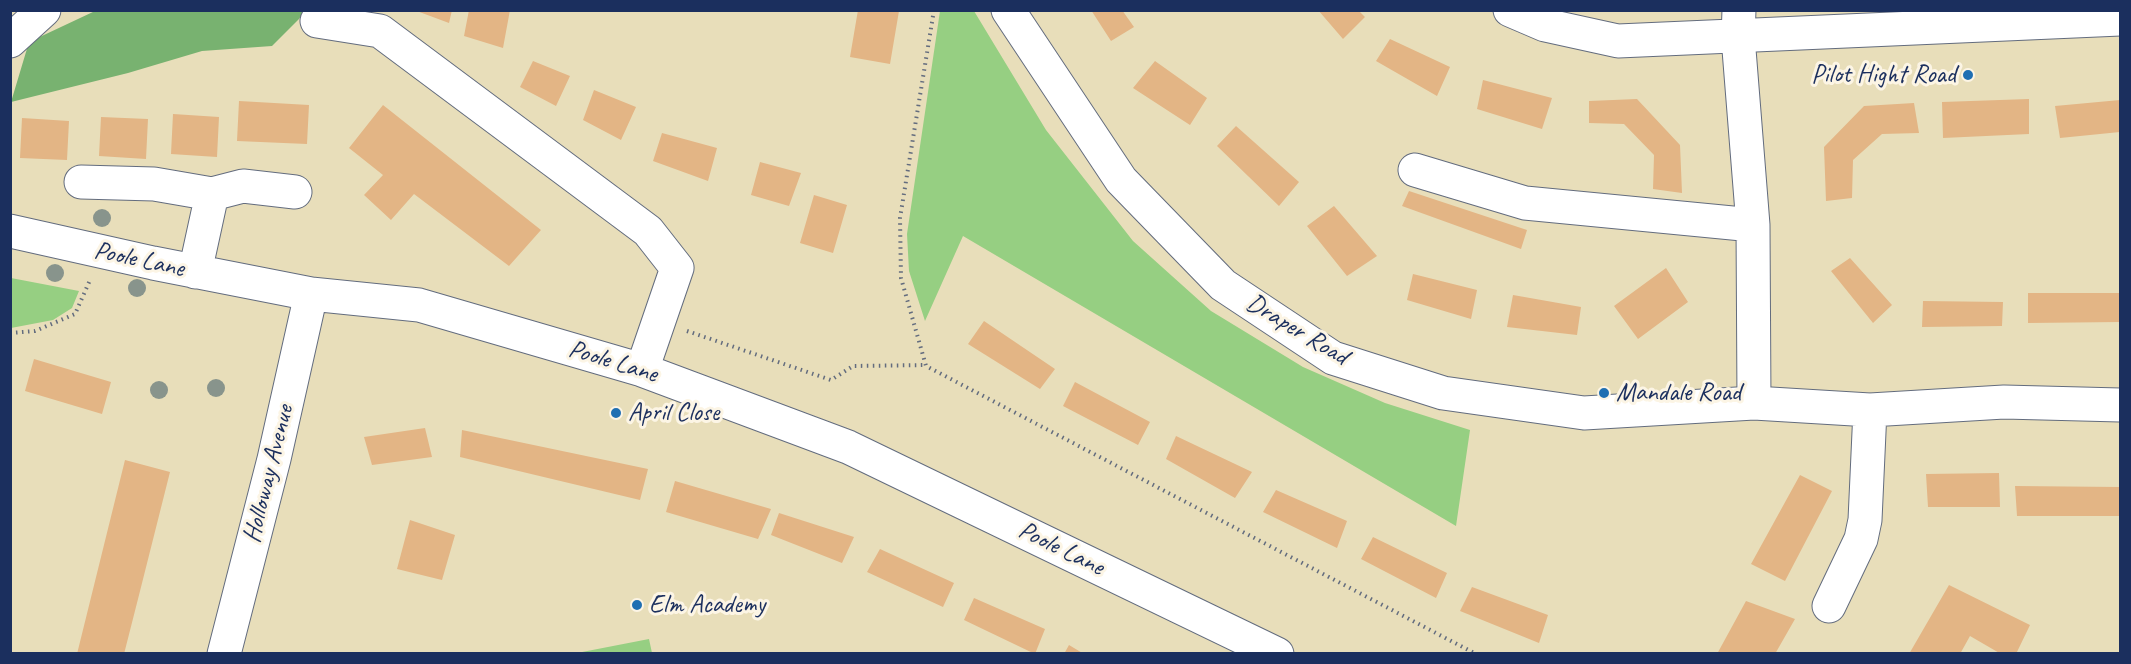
<!DOCTYPE html>
<style>
body{margin:0}
#map{position:relative;width:2131px;height:664px;overflow:hidden;background:#e8deba;font-family:Caveat,sans-serif}
canvas{display:block}
.frame{position:absolute;inset:0;border:12px solid #1b2f5e;pointer-events:none}
</style>
<div id="map">
<canvas width="2131" height="664"></canvas>
<div class="frame"></div>
</div>
<script>
const c = document.querySelector('canvas').getContext('2d');
c.lineJoin = 'round';
function fill(path, color) {
  c.fillStyle = color;
  c.fill(path, 'evenodd');
}
function shape(rows) {
  const path = new Path2D();
  for (const r of rows) {
    path.moveTo(r[0], r[1]);
    for (let i = 2; i < r.length; i += 2) path.lineTo(r[i], r[i + 1]);
  }
  return path;
}
function stroke(path, color, width, dash) {
  c.strokeStyle = color;
  c.lineWidth = width;
  c.lineCap = dash ? 'butt' : 'round';
  c.setLineDash(dash || []);
  c.stroke(path);
}
function write(font, color, halo, rows, align = 'center') {
  c.font = font + ' Caveat,sans-serif';
  c.lineWidth = 6;
  c.setLineDash([]);
  c.textBaseline = 'middle';
  c.strokeStyle = halo;
  c.fillStyle = color;
  for (const [text, x, y, turn = 0] of rows) {
    c.save();
    c.translate(x, y);
    c.rotate((+turn || 0) * Math.PI / 180);
    c.textAlign = isNaN(turn) ? turn : align;
    if (halo) c.strokeText(text, 0, 0);
    c.fillText(text, 0, 0);
    c.restore();
  }
}
fill(shape([
 [940,11,974,11,1046,130,1133,241,1211,311,1303,367,1385,403,1470,430,1456,526,963,236,925,321,909,271,907,234],
 [10,278,11,278,79,291,72,308,53,320,11,328],
 [649,639,652,653,577,653]
]), '#96cf82');
fill(shape([
 [95,11,304,11,299,19,272,46,202,51,128,73,11,102,29,42]
]), '#78b270');
fill(shape([
 [414,10,452,10,449,23],
 [469,10,510,10,503,48,464,36],
 [858,10,899,11,890,64,850,57],
 [1091,10,1122,10,1134,27,1111,41],
 [1318,10,1358,10,1365,17,1343,39],
 [1390,39,1450,67,1437,96,1376,61],
 [533,61,570,76,556,106,520,87],
 [1155,61,1207,98,1190,125,1133,88],
 [1483,80,1552,98,1542,129,1477,109],
 [594,90,636,107,621,140,583,120],
 [1637,99,1680,145,1682,193,1653,189,1654,155,1624,124,1589,123,1589,101],
 [2029,99,2029,134,1943,138,1942,102],
 [2120,100,2120,132,2060,138,2055,106],
 [239,101,309,105,307,144,237,141],
 [1914,103,1919,133,1882,134,1853,160,1852,198,1826,201,1824,147,1864,106],
 [383,105,541,230,509,266,414,194,391,220,364,195,383,175,349,148],
 [173,114,219,117,217,157,171,154],
 [101,117,148,119,146,159,99,156],
 [22,118,69,121,67,160,20,158],
 [1236,126,1299,182,1279,206,1217,146],
 [662,133,717,148,708,181,653,161],
 [760,162,801,173,789,206,751,195],
 [1409,191,1527,230,1521,249,1402,206],
 [814,195,847,205,833,253,800,243],
 [1334,206,1377,256,1347,276,1307,226],
 [1850,258,1892,305,1873,323,1831,271],
 [1666,268,1688,302,1638,339,1614,306],
 [1413,274,1477,290,1471,319,1407,300],
 [2028,293,2120,293,2120,322,2028,323],
 [1513,295,1581,307,1577,335,1507,327],
 [1923,301,2003,302,2002,326,1922,327],
 [984,321,1055,369,1040,389,968,344],
 [34,359,111,382,102,414,25,391],
 [1075,382,1150,422,1138,445,1063,406],
 [425,428,432,457,372,465,364,437],
 [462,430,648,469,640,500,460,457],
 [1176,436,1252,472,1235,498,1166,459],
 [125,460,170,472,138,599,124,654,77,654],
 [1999,473,2000,507,1928,507,1926,474],
 [1800,475,1832,491,1785,581,1751,564],
 [675,481,771,509,758,539,666,512],
 [2015,486,2120,487,2120,516,2017,516],
 [1276,490,1347,521,1337,548,1263,512],
 [779,513,854,537,842,563,771,535],
 [410,520,455,535,442,580,397,569],
 [1373,537,1447,573,1436,598,1361,559],
 [880,549,954,583,943,607,867,572],
 [1949,585,2030,625,2016,654,2001,654,1970,636,1960,654,1909,654],
 [1472,587,1548,615,1539,643,1460,611],
 [974,598,1045,629,1035,654,964,620],
 [1746,601,1795,619,1775,654,1717,654],
 [1069,645,1084,654,1064,654]
]), '#e3b585');
const minor = shape([
 [1008,10,1121,180,1223,285,1333,358,1443,393,1584,413,1754,403,1870,410,2004,402,2120,405],
 [1510,10,1545,25,1618,41,2120,19],
 [1739,10,1738,37,1753,225,1754,403],
 [317,21,380,31,648,231,677,268,642,370],
 [10,41,44,10],
 [1415,170,1525,203,1753,225],
 [81,182,154,184,212,194,195,272],
 [212,194,243,186,295,192],
 [10,231,153,263,311,294,419,305,642,370,848,447,1277,654],
 [1829,606,1861,539,1865,520,1870,410],
 [224,654,274,459,311,294]
]);
stroke(minor, '#636c7e', 35);
stroke(shape([
 [934,10,900,218,901,278,926,366,1476,654],
 [687,331,831,380,853,366,926,365],
 [10,333,35,331,75,314,90,280]
]), '#636c7e', 4, [1.5, 4.5]);
stroke(minor, '#fff', 33);
c.fillStyle = '#88948c';
for (const [x, y] of [
 [102,218],
 [55,273],
 [137,288],
 [216,388],
 [159,390]
]) {
  c.beginPath();
  c.arc(x, y, 9, 0, 2 * Math.PI);
  c.fill();
}
for (const [x, y, r, color] of [
 [1968,75,6,"#1f6fb2"],
 [1604,393,6,"#1f6fb2"],
 [616,413,6,"#1f6fb2"],
 [637,605,6,"#1f6fb2"]
]) {
  const dot = new Path2D();
  dot.arc(x, y, r, 0, 2 * Math.PI);
  c.fillStyle = color;
  c.fill(dot);
  stroke(dot, '#fcf5e5', 2);
}
write('26px', '#1b2f5e', '#fcf5e5', [
 ["Pilot Hight Road",1956,75,"right"],
 ["Mandale Road",1616,393],
 ["April Close",628,413],
 ["Elm Academy",649,605]
], 'left');
write('26px', '#1b2f5e', '#fcf5e5', [
 ["Poole Lane",139,260,12],
 ["Draper Road",1297,330,31],
 ["Poole Lane",613,362,17],
 ["Holloway Avenue",269,474,-76],
 ["Poole Lane",1061,549,26]
]);
</script>
